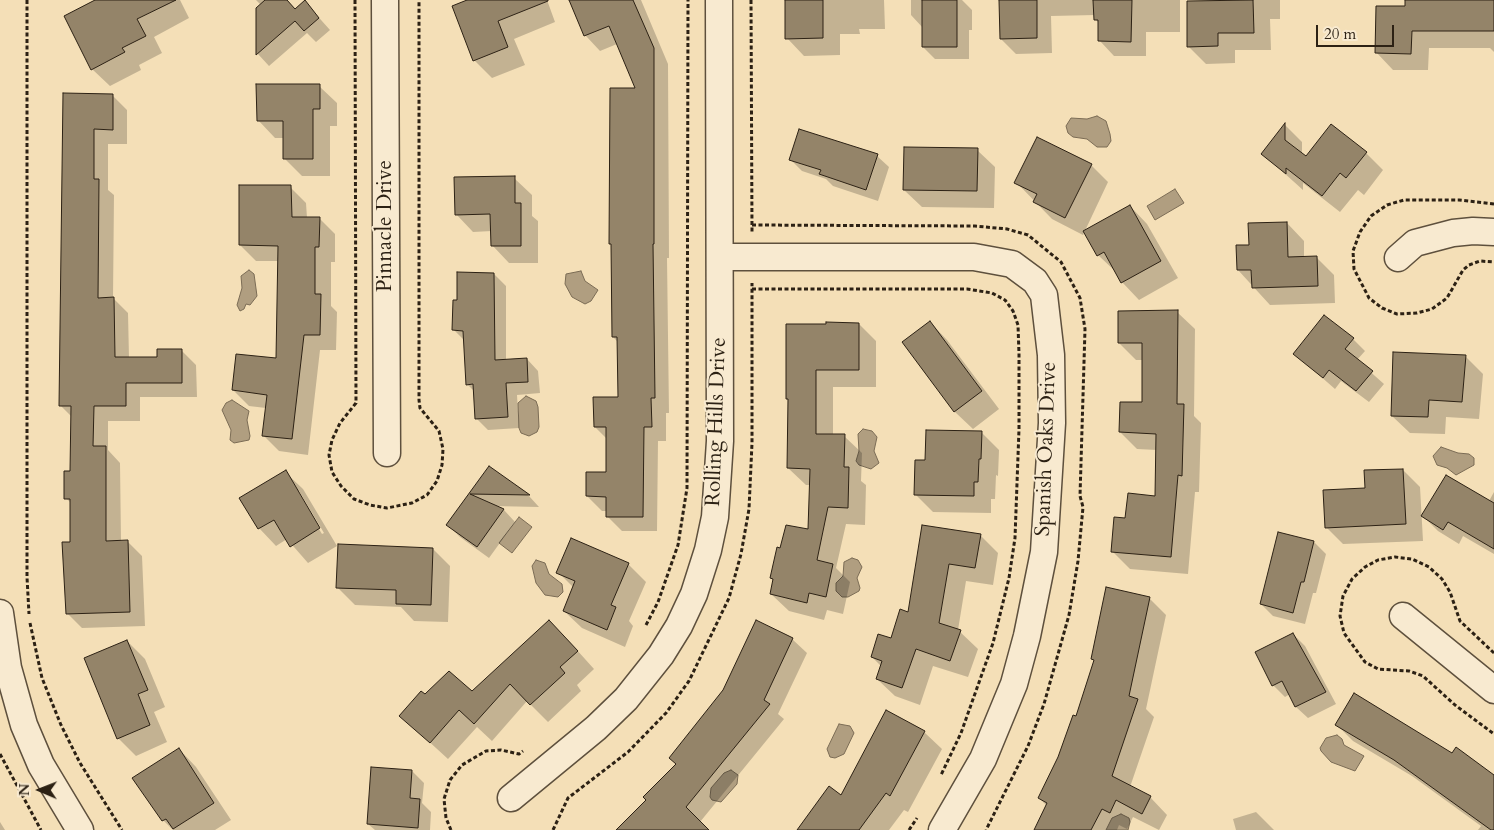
<!DOCTYPE html>
<style>
body{margin:0}
#map{position:relative;width:1494px;height:830px;overflow:hidden;background:#f4dfb7;font-family:Cardo,serif}
canvas{display:block}
.north{position:absolute;left:15px;top:765px;width:50px;height:50px;-webkit-text-stroke:4px #f8ead0;paint-order:stroke;rotate:271deg;font-size:14px;font-weight:700;line-height:20px;text-align:center;color:#2c2114}
.north::after{content:'';display:block;margin:auto;width:18px;height:22px;background:#2c2114;clip-path:polygon(50% 0,100% 100%,50% 72%,0 100%)}
.scale{position:absolute;left:1316px;top:25px;width:78px;height:22px;box-sizing:border-box;border:2px solid #2c2114;border-top:0;padding-left:6px;font-size:15px;line-height:18px;white-space:nowrap;color:#2c2114;-webkit-text-stroke:4px #f8ead0;paint-order:stroke}
</style>
<div id="map">
<canvas width="1494" height="830"></canvas>
<div class="north">N</div>
<div class="scale">20 m</div>
</div>
<script>
const c = document.querySelector('canvas').getContext('2d');
c.lineJoin = 'round';
function fill(path, color) {
  c.fillStyle = color;
  c.fill(path, 'evenodd');
}
function shape(rows) {
  const path = new Path2D();
  for (const r of rows) {
    path.moveTo(r[0], r[1]);
    for (let i = 2; i < r.length; i += 2) path.lineTo(r[i], r[i + 1]);
  }
  return path;
}
function stroke(path, color, width, dash) {
  c.strokeStyle = color;
  c.lineWidth = width;
  c.lineCap = dash ? 'butt' : 'round';
  c.setLineDash(dash || []);
  c.stroke(path);
}
function write(font, color, halo, rows, align = 'center') {
  c.font = font + ' Cardo,serif';
  c.lineWidth = 4;
  c.setLineDash([]);
  c.textBaseline = 'middle';
  c.strokeStyle = halo;
  c.fillStyle = color;
  for (const [text, x, y, turn = 0] of rows) {
    c.save();
    c.translate(x, y);
    c.rotate((+turn || 0) * Math.PI / 180);
    c.textAlign = isNaN(turn) ? turn : align;
    if (halo) c.strokeText(text, 0, 0);
    c.fillText(text, 0, 0);
    c.restore();
  }
}
const water = shape([
 [1097,116,1106,121,1110,134,1111,141,1107,147,1097,147,1087,139,1073,137,1068,133,1066,126,1071,118,1087,119,1097,116],
 [1175,189,1184,203,1155,220,1147,206,1175,189],
 [249,270,254,274,257,296,250,305,246,304,244,309,240,311,237,305,242,288,241,276,249,270],
 [581,271,585,281,598,290,591,301,585,304,572,297,565,284,566,274,581,271],
 [526,396,536,401,538,407,539,427,537,432,529,436,521,433,519,428,518,403,526,396],
 [232,400,249,411,247,420,250,436,249,440,234,443,230,440,231,430,222,410,226,403,232,400],
 [863,429,872,431,877,437,874,451,879,463,871,469,859,465,856,461,859,451,858,434,863,429],
 [1441,447,1458,453,1469,454,1474,458,1474,465,1456,475,1447,468,1437,465,1433,456,1441,447],
 [519,517,532,527,512,553,499,543,519,517],
 [852,558,858,560,862,567,857,578,860,588,859,591,848,597,842,597,836,591,836,583,843,576,844,562,852,558],
 [536,560,545,563,549,574,562,584,563,592,558,597,545,595,536,583,532,566,536,560],
 [839,724,850,726,854,733,844,754,835,758,830,757,827,749,839,724],
 [1337,735,1342,739,1344,745,1364,756,1355,771,1331,762,1321,751,1320,748,1326,738,1337,735],
 [731,770,738,775,737,784,721,802,712,800,710,797,711,788,724,773,731,770],
 [1121,814,1129,818,1130,822,1128,830,1106,830,1112,818,1121,814]
]);
fill(water, '#b09e80');
stroke(water, '#7b6c55', 1);
fill(shape([
 [98,0,180,0,189,18,154,37,162,53,139,65,141,70,110,86,92,69],
 [256,0,286,0,296,10,305,2,330,30,316,42,307,33,269,66,258,54,257,8,261,5],
 [471,0,547,0,555,22,514,39,525,65,492,78,474,60],
 [577,0,641,0,668,64,669,258,667,258,669,413,666,413,666,441,658,441,657,531,622,531,607,516,607,511,602,511,587,496,608,473,608,440,595,427,620,398,619,343,613,337,612,245,610,243,636,89,617,44,600,51,586,36,572,2],
 [786,0,884,0,885,29,859,29,860,34,840,34,840,55,804,56,787,38],
 [911,0,962,0,972,10,972,30,969,30,969,59,935,59,923,47,923,28,911,15],
 [1000,0,1180,0,1180,32,1146,32,1146,56,1114,56,1100,41,1100,24,1095,19,1095,15,1051,16,1052,53,1016,54,1001,39],
 [1224,0,1280,0,1280,19,1270,19,1271,50,1235,50,1235,63,1206,64,1188,46,1188,2],
 [1406,0,1494,0,1494,52,1490,48,1429,48,1428,70,1393,70,1376,52,1406,7],
 [319,86,337,103,337,126,330,126,330,176,302,176,284,158,284,138,275,138,258,120],
 [64,95,112,95,127,110,127,144,108,144,108,190,114,195,113,298,128,313,129,358,159,358,181,350,196,365,197,397,140,397,140,421,108,421,108,450,120,463,121,542,127,541,142,556,145,626,82,628,67,613,72,504,66,498,72,472,72,417,60,405],
 [1285,125,1302,142,1302,154,1307,157,1366,153,1383,170,1364,195,1358,190,1340,212,1303,183,1303,190,1263,154],
 [977,150,995,167,994,208,922,207,904,190],
 [877,156,889,167,878,201,833,186,826,179,802,171,790,159],
 [1091,165,1108,182,1083,235,1052,219,1016,182],
 [514,178,532,195,532,216,538,221,538,263,509,263,492,245,492,231,473,232,456,214],
 [290,187,306,203,307,218,319,218,335,234,335,262,331,262,331,306,337,312,336,350,320,350,308,455,279,451,263,435,266,408,249,406,233,390,278,360,279,261,256,261,240,245],
 [1130,206,1147,224,1178,278,1139,300,1122,282,1116,272,1098,255],
 [1287,223,1304,241,1304,258,1317,258,1334,275,1335,303,1270,305,1238,270,1250,246],
 [494,274,506,286,506,361,527,359,538,371,540,393,517,395,519,428,488,430,476,418,474,391,467,384,465,341,454,330,458,301],
 [1177,312,1195,329,1194,416,1201,423,1199,492,1195,492,1188,574,1130,569,1112,551,1127,519,1156,497,1157,450,1137,449,1120,432,1143,404,1143,360,1136,360,1119,343],
 [930,322,947,340,999,409,973,429,955,412,903,342],
 [859,324,876,341,876,387,833,387,833,435,844,436,862,453,861,481,866,485,865,525,846,524,836,568,850,582,843,614,827,610,824,620,789,611,771,594,774,581,771,578,781,550,809,531,811,485,806,485,788,468,789,401,787,399],
 [1353,339,1365,351,1357,360,1384,384,1369,402,1341,381,1335,389,1295,354],
 [1465,356,1483,374,1479,419,1446,417,1445,434,1410,433,1392,416],
 [981,432,999,450,998,476,996,475,995,499,991,499,991,513,933,512,915,494,927,461],
 [489,468,529,496,539,507,493,506,504,510,515,522,489,558,460,537,448,525],
 [1403,470,1420,487,1423,541,1343,544,1326,527,1366,489],
 [285,472,303,489,337,546,308,563,287,539,276,546,259,528],
 [296,491,299,491,324,533,322,534],
 [1494,492,1494,554,1463,536,1459,544,1438,531,1423,516,1489,501],
 [923,526,980,535,998,553,993,585,966,581,958,630,978,649,968,677,933,666,920,705,895,696,877,679,881,666,872,657,892,639,909,614],
 [1279,534,1314,542,1326,554,1316,593,1313,593,1305,624,1273,616,1261,604],
 [433,549,450,566,448,622,414,621,401,607,355,605,338,588],
 [628,564,646,582,629,621,633,626,625,647,582,628,564,611,574,588,558,572],
 [1149,598,1166,615,1146,709,1154,717,1130,787,1150,797,1167,815,1159,830,1133,817,1127,829,1119,825,1117,830,1035,830,1047,806,1039,798,1077,717,1095,661,1092,658],
 [1293,634,1305,646,1336,704,1308,718,1296,707,1290,694,1285,697,1273,685],
 [567,639,594,669,577,685,581,691,548,722,527,701,492,741,477,727,448,759,401,716,425,696,472,692],
 [792,639,807,653,778,714,784,719,700,822,707,830,618,830,648,800,677,765],
 [127,641,145,659,165,707,154,712,167,742,136,756,118,738],
 [1336,724,1452,755,1494,776,1494,830,1478,830,1481,826,1412,776,1353,741],
 [924,732,942,749,908,812,904,810,889,830,798,830],
 [179,749,196,767,231,820,215,830,173,830,163,820],
 [412,771,424,783,422,803,431,812,430,830,375,830,368,824],
 [1256,812,1274,830,1236,830,1233,819],
 [0,822,5,830,0,830]
]), '#0003');
const building = shape([
 [95,0,176,0,137,19,146,36,122,48,125,52,91,70,64,16,95,0],
 [265,0,287,0,295,9,305,0,319,18,304,31,295,21,256,55,256,8,265,0],
 [467,0,548,0,548,1,498,21,508,47,473,61,452,6,467,0],
 [569,0,633,0,654,48,654,244,653,244,655,398,651,398,652,427,644,427,643,517,606,517,606,497,586,496,586,472,606,472,606,427,594,427,593,397,618,397,617,337,612,337,611,244,609,244,610,88,635,88,609,26,584,36,569,0],
 [785,0,823,0,823,38,785,39,785,0],
 [922,0,957,0,957,47,922,47,922,0],
 [999,0,1037,0,1037,38,1000,39,999,0],
 [1093,0,1132,0,1131,42,1098,41,1098,20,1094,20,1093,0],
 [1253,0,1254,33,1218,33,1218,46,1187,47,1187,1,1253,0],
 [1405,0,1494,0,1494,31,1412,31,1411,54,1375,53,1376,6,1405,6,1405,0],
 [256,84,320,84,320,109,313,109,313,159,283,159,283,121,257,121,256,84],
 [63,93,113,94,113,130,94,129,94,179,99,179,98,298,114,297,115,357,157,357,157,349,182,349,182,383,126,383,126,406,94,406,93,446,106,446,106,541,128,540,130,612,66,614,62,542,70,542,70,499,64,499,64,471,70,471,71,406,59,406,63,93],
 [1285,123,1285,140,1306,156,1331,124,1367,152,1346,178,1340,173,1322,196,1286,168,1286,174,1261,154,1285,123],
 [799,129,878,154,866,190,819,174,821,170,789,160,799,129],
 [1037,137,1092,164,1065,218,1033,202,1037,194,1014,183,1037,137],
 [904,147,978,148,977,191,903,190,904,147],
 [515,176,515,203,521,203,521,246,491,246,490,214,455,215,454,177,515,176],
 [239,185,291,185,292,217,320,217,319,247,315,247,315,294,321,294,320,335,304,335,292,439,262,436,267,395,232,390,236,354,276,358,278,246,239,245,239,185],
 [1130,205,1161,261,1121,283,1104,252,1097,256,1083,231,1130,205],
 [1287,222,1288,257,1317,256,1318,286,1252,288,1251,270,1237,270,1236,245,1249,245,1248,223,1287,222],
 [457,272,494,273,495,360,527,358,528,382,506,383,508,417,475,419,473,384,466,385,463,331,452,330,453,300,457,300,457,272],
 [1178,310,1177,404,1184,404,1182,476,1178,475,1171,557,1111,552,1114,517,1125,518,1128,493,1155,496,1156,434,1119,432,1120,402,1142,402,1142,343,1118,343,1118,311,1178,310],
 [1324,315,1354,338,1345,349,1373,371,1356,391,1329,370,1323,378,1293,354,1324,315],
 [930,321,982,391,954,412,902,342,930,321],
 [826,322,859,323,859,370,816,370,816,434,845,434,844,467,849,467,848,508,828,507,817,560,833,564,826,597,809,593,807,603,770,594,773,579,770,578,777,547,780,548,786,525,808,529,810,469,787,468,788,399,786,399,786,324,826,324,826,322],
 [1393,352,1466,355,1462,402,1429,400,1428,417,1391,416,1393,352],
 [926,430,982,431,981,459,979,459,978,482,974,482,974,496,914,495,915,460,925,460,926,430],
 [489,466,530,495,470,494,504,509,477,547,446,525,489,466],
 [1403,469,1406,524,1325,528,1323,490,1365,488,1364,470,1403,469],
 [286,470,320,528,290,547,274,520,258,529,239,498,286,470],
 [1446,475,1494,503,1494,549,1448,522,1443,530,1421,516,1446,475],
 [922,525,981,534,975,568,949,564,939,623,961,630,950,661,916,649,902,688,876,679,882,661,871,657,878,634,891,638,900,609,908,612,922,525],
 [1278,532,1314,541,1304,582,1301,582,1293,613,1260,604,1278,532],
 [571,538,629,563,611,605,616,607,607,630,563,611,575,581,556,573,571,538],
 [338,544,433,548,431,605,396,604,396,590,336,588,338,544],
 [1106,587,1150,597,1129,696,1138,699,1112,776,1151,796,1142,814,1116,800,1110,813,1102,809,1091,830,1034,830,1047,803,1038,798,1058,757,1073,715,1076,716,1094,660,1091,659,1106,587],
 [549,620,578,651,560,667,565,673,530,705,510,684,474,724,459,710,430,743,399,716,421,691,425,694,449,671,472,691,549,620],
 [756,620,793,638,764,700,770,704,686,807,709,830,616,830,646,800,643,797,676,764,669,758,723,690,756,620],
 [1293,633,1326,692,1295,707,1282,681,1272,686,1255,652,1293,633],
 [127,640,148,690,138,694,150,725,117,739,84,658,127,640],
 [1354,693,1452,753,1456,747,1494,775,1494,830,1491,830,1394,760,1335,725,1354,693],
 [886,710,925,731,890,796,886,793,859,830,797,830,829,786,841,795,886,710],
 [179,748,214,803,173,829,166,819,162,821,132,778,179,748],
 [371,767,412,770,410,798,420,799,418,828,367,824,371,767]
]);
fill(building, '#948469');
stroke(building, '#2c2114', 1);
const minor = shape([
 [385,0,387,453],
 [720,257,974,257,1012,264,1035,281,1044,295,1051,355,1052,423,1044,552,1027,636,1014,684,983,759,942,830],
 [1398,258,1415,243,1453,233,1473,231,1494,232],
 [0,613,8,668,24,725,41,765,80,830],
 [1403,616,1494,690],
 [511,798,596,728,626,699,661,655,679,626,694,594,708,550,715,517,720,441,719,0]
]);
stroke(minor, '#5e503d', 29);
stroke(shape([
 [27,0,27,577,29,614],
 [355,0,356,403,340,423,332,440,329,455,332,472,341,486,354,499,370,505,387,508,412,503,427,495,437,481,442,465,443,449,439,431,420,408,419,400,419,0],
 [751,0,752,232],
 [1494,204,1459,200,1404,200,1387,205,1371,216,1360,232,1353,251,1354,269,1369,298,1382,308,1397,314,1417,313,1432,309,1447,298,1463,270,1469,265,1480,261,1494,262],
 [752,225,975,226,1007,229,1028,235,1061,262,1080,298,1085,329,1080,496,1083,507,1078,561,1069,615,1044,704,1028,746,986,830],
 [752,289,967,289,992,293,1005,300,1013,311,1018,325,1019,354,1019,429,1015,538,1009,578,993,643,961,733,941,775],
 [30,623,42,678,61,725,80,763,122,830],
 [646,625,658,602,678,545,687,488,688,0],
 [1494,653,1460,621,1450,592,1442,579,1429,567,1412,559,1395,557,1378,560,1365,567,1352,579,1343,596,1340,616,1344,633,1365,662,1378,669,1409,671,1423,676,1455,705,1494,734],
 [0,754,41,830],
 [451,830,446,818,444,799,450,780,462,765,486,751,501,750,519,754,523,751],
 [553,830,568,798,628,752,666,713,689,681,729,598,741,554,749,509,752,443,752,283],
 [909,830,917,818]
]), '#2c2114', 3, [4, 2.5]);
stroke(minor, '#f8ead0', 26);
write('21px', '#2c2114', '#f8ead0', [
 ["Pinnacle Drive",386,226,-90],
 ["Rolling Hills Drive",717,422,-88],
 ["Spanish Oaks Drive",1047,449,-88]
]);
</script>
